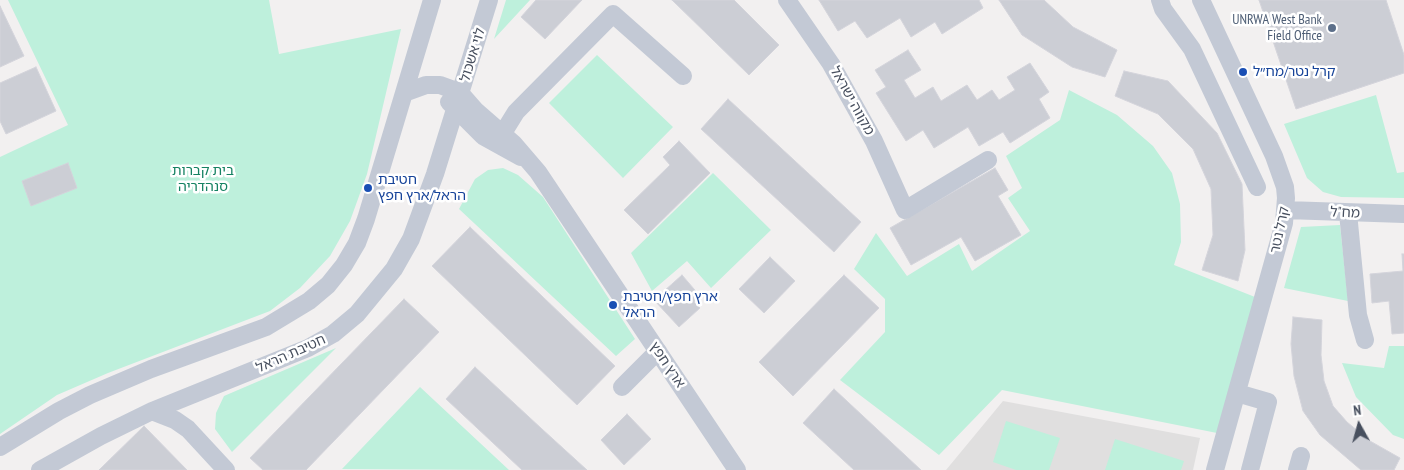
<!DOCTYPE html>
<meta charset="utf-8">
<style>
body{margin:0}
#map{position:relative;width:1404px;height:470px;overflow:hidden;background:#f2f0f0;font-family:"PT Sans Narrow",sans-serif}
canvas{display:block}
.north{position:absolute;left:1334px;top:400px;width:50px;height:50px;-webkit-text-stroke:4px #fff;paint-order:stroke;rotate:353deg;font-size:14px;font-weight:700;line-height:20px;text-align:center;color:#474f5e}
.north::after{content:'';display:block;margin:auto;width:18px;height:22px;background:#474f5e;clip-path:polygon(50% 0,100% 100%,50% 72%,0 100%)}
</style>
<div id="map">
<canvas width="1404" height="470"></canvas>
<div class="north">N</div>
</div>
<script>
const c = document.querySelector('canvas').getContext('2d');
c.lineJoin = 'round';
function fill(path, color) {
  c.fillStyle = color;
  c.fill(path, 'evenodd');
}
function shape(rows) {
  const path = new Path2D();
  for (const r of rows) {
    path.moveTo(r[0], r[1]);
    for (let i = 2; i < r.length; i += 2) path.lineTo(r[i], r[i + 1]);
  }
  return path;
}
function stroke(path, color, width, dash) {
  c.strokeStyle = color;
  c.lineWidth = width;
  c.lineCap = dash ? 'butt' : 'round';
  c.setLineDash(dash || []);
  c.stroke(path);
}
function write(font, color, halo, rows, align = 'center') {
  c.font = font + ' "PT Sans Narrow","Noto Sans Hebrew",sans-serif';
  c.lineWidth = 5;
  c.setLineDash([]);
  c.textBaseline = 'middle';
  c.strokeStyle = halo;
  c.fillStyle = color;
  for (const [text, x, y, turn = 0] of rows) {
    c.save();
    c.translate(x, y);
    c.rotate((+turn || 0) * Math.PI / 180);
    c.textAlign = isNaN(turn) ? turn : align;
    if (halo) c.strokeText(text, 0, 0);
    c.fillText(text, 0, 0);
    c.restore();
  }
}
fill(shape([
 [1003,401,1200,438,1193,470,946,470]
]), '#e0dfdf');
fill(shape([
 [8,0,269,0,279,54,401,29,367,174,350,221,330,256,300,288,270,311,108,373,57,395,0,434,0,157,68,125],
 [506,0,530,0,494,39],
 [597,55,673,127,623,178,549,103],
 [1069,90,1117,115,1153,146,1172,173,1180,204,1181,242,1174,265,1255,297,1222,434,1002,390,939,455,840,380,885,332,885,299,854,269,876,233,907,276,959,244,972,271,1030,231,1008,198,1022,188,1006,156,1060,120],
 [1376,95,1397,173,1404,172,1404,198,1341,197,1323,192,1307,178,1284,124],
 [503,168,518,175,543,197,635,339,616,356,459,209,475,179,488,170],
 [713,173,771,230,711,288,687,261,652,291,631,253],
 [1340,225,1348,301,1284,288,1301,227],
 [1389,346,1404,346,1404,439,1393,435,1356,397,1342,363,1384,368],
 [336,348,232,452,215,429,216,413,224,396],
 [420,387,509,470,342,469],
 [1006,421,1060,438,1049,470,1016,470,993,462],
 [1115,439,1184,461,1181,470,1105,470]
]), '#bef0dc');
const building = shape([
 [536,0,582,0,545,39,521,17,536,0],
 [672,0,734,0,779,45,749,75,672,0],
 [819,0,979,0,983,8,942,34,935,22,911,37,900,18,867,38,855,21,838,31,819,0],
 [999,0,1044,0,1073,27,1117,50,1105,77,1072,67,1022,35,999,0],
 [1259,0,1386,0,1404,55,1404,73,1296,109,1259,0],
 [0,6,24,56,0,67,0,6],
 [908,50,921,70,904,80,915,98,933,87,941,101,967,85,977,100,992,90,999,100,1015,90,1007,77,1030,63,1049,92,1039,99,1050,118,1010,143,1003,132,979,146,968,127,934,148,923,130,906,141,876,93,886,87,875,70,908,50],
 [36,67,56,111,6,134,0,121,0,83,36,67],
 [1124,71,1168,81,1217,133,1242,184,1245,250,1238,281,1202,270,1213,235,1211,189,1193,149,1158,114,1115,96,1124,71],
 [728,99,861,222,834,252,701,129,728,99],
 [679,141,710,173,648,234,624,210,670,165,663,157,679,141],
 [68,163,77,188,31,206,22,181,68,163],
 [995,168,1008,190,998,196,1021,235,975,261,961,237,911,265,890,228,995,168],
 [470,227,615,366,577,405,432,266,470,227],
 [1402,254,1404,254,1404,333,1392,334,1389,301,1372,303,1370,274,1403,271,1402,254],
 [770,257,795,281,764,313,739,289,770,257],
 [682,275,700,296,694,302,700,308,679,327,654,300,682,275],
 [844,275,879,308,793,396,759,362,844,275],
 [404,299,439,332,306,470,263,470,250,458,404,299],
 [1293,317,1322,320,1321,355,1324,381,1333,406,1347,422,1370,441,1400,458,1394,470,1361,470,1320,435,1303,411,1294,376,1291,344,1293,317],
 [475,367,542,429,587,470,522,470,446,399,475,367],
 [834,389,921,470,854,470,803,423,834,389],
 [627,414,651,439,624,465,601,440,627,414],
 [144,426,187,470,99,470,144,426]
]);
fill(building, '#ccced5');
stroke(building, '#d4d4db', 1);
stroke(shape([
 [787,0,831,64,874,141,905,210,988,160],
 [1160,0,1163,9,1192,49,1257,187],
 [1201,0,1274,156,1285,187,1286,198,1284,223,1215,470],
 [404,93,426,85,440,85,451,89,461,94,475,110,514,144,538,172,737,470],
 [449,102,483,136,521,157],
 [503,133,516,112,613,14,683,76],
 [1286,210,1404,214],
 [1348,213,1358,315,1365,340],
 [622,387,658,351],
 [1237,393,1268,402,1250,470],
 [152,411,175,420,188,429,226,470],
 [0,447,59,411,90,395,151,369,266,327,309,301,328,285,344,265,357,243,366,219,432,0],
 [40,470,101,436,152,411,308,348,333,334,357,314,394,269,411,239,435,174,489,0],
 [1297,470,1301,456]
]), '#c3c9d5', 18);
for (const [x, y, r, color] of [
 [1332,28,5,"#5c6f8a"],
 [1243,72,5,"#1a4fb4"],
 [368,188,5,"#1a4fb4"],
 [613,305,5,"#1a4fb4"]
]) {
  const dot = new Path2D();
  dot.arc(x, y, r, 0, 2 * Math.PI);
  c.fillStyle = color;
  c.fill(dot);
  stroke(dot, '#fff', 2);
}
write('14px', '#4e5e75', '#fff', [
 ["UNRWA West Bank",1322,20],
 ["Field Office",1322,36]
], 'right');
write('14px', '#474f5e', '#fff', [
 ["לוי אשכול",473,55,-73],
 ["מקווה ישראל",852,101,61],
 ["מח\"ל",1345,213,3],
 ["קרל נטר",1280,230,-78],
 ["חטיבת הראל",291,354,-24],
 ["ארץ חפץ",667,365,56]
]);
write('14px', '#164399', '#fff', [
 ["קרל נטר/מח״ל",1253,72],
 ["חטיבת",378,180],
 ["הראל/ארץ חפץ",378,196],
 ["ארץ חפץ/חטיבת",623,297],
 ["הראל",623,313]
], 'left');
write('14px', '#158262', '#fff', [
 ["בית קברות",203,171],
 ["סנהדריה",203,187]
]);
</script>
